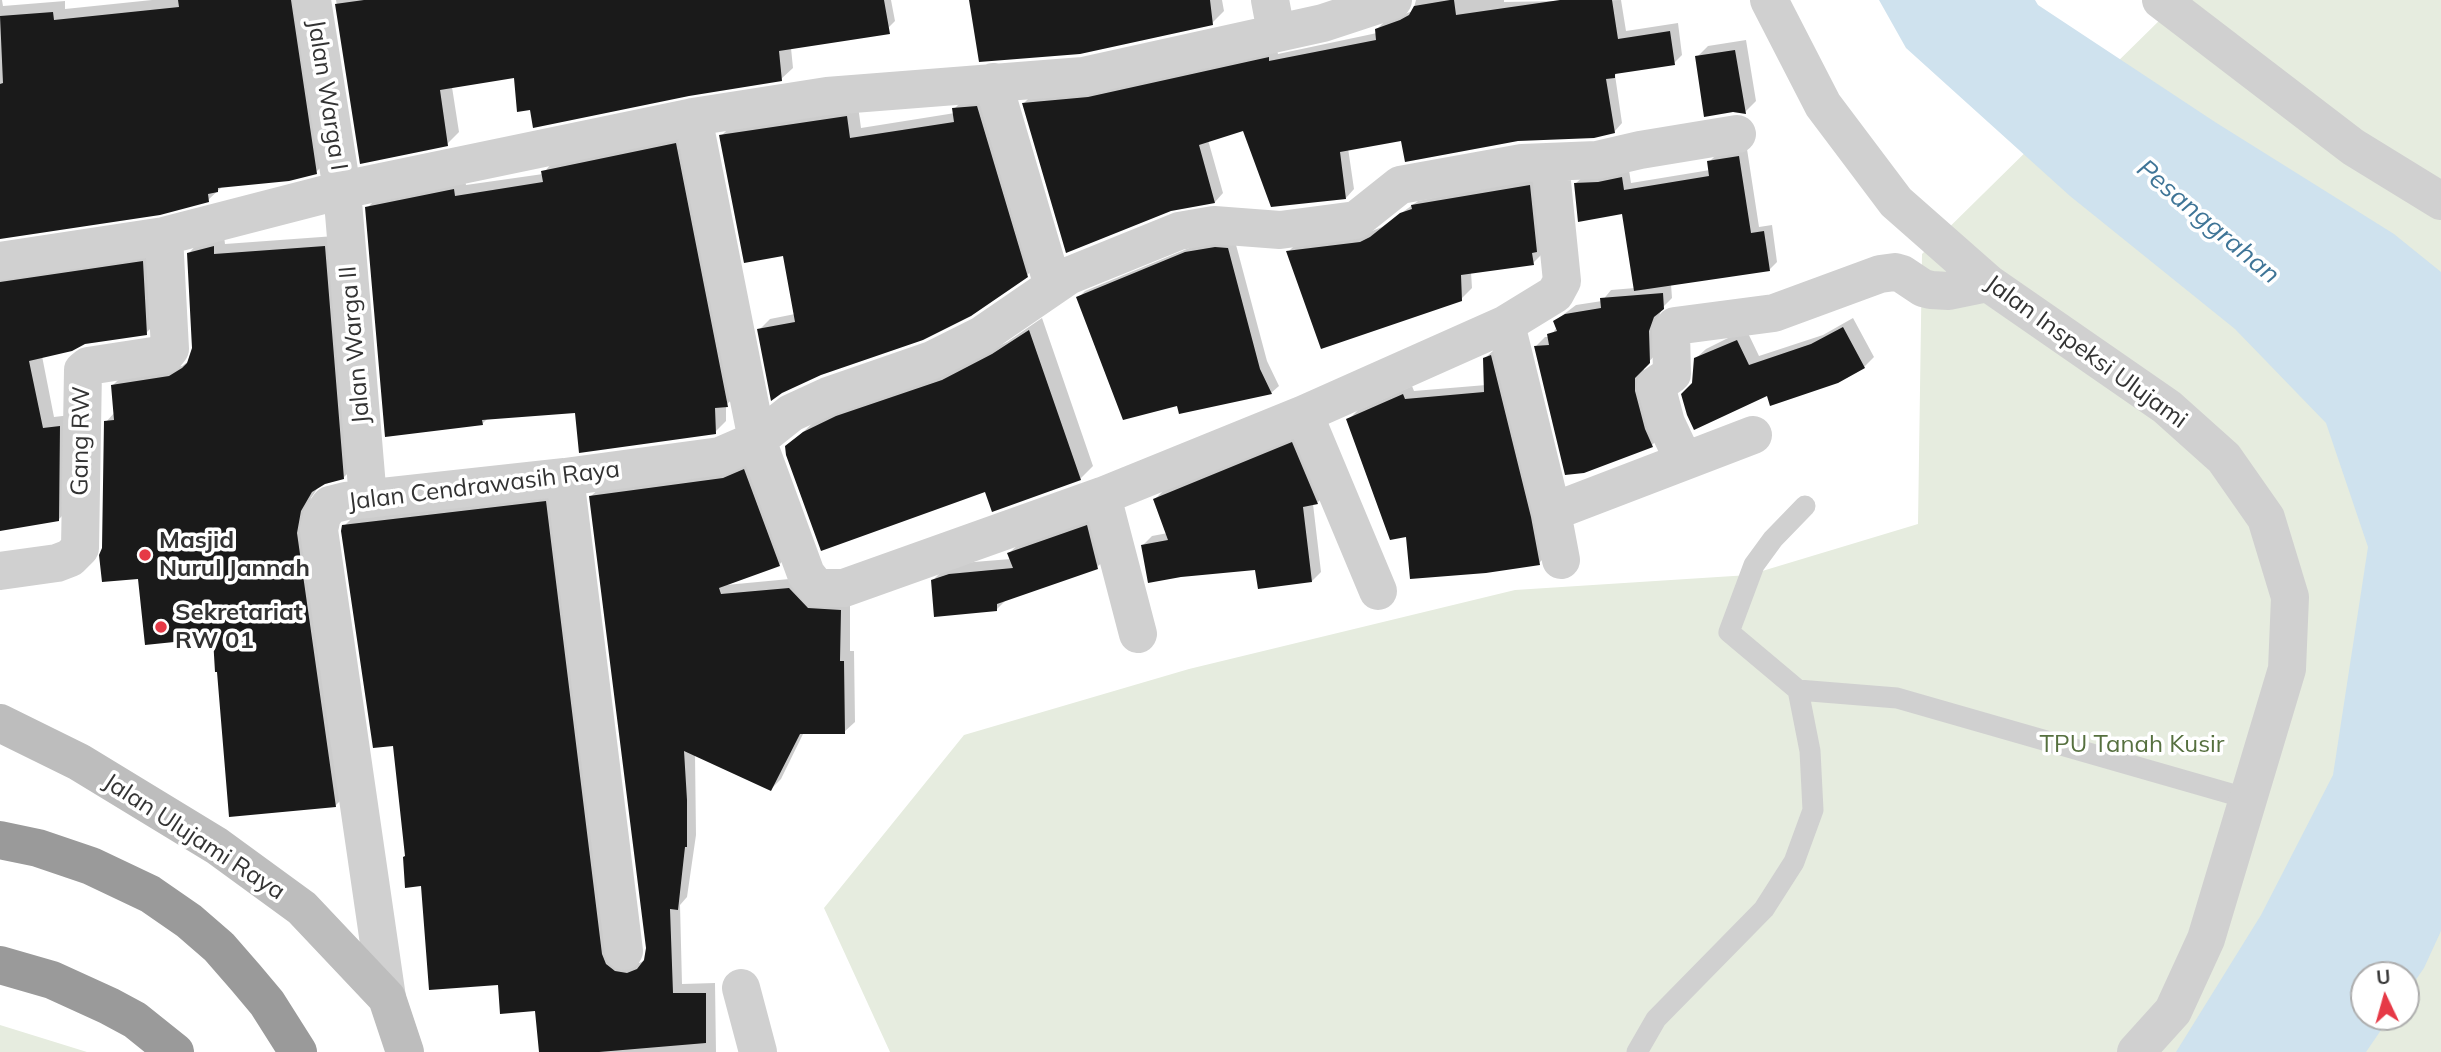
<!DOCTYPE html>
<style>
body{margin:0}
#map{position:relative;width:2441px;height:1052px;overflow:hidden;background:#fff;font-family:Mulish,sans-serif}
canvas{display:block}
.north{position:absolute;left:2350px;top:961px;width:70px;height:70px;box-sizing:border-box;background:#fff;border:2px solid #adadad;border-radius:50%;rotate:355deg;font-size:19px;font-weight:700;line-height:28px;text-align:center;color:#333}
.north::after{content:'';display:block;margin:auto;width:24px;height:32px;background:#e63946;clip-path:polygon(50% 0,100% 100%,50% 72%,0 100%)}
</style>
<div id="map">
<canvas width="2441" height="1052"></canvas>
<div class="north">U</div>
</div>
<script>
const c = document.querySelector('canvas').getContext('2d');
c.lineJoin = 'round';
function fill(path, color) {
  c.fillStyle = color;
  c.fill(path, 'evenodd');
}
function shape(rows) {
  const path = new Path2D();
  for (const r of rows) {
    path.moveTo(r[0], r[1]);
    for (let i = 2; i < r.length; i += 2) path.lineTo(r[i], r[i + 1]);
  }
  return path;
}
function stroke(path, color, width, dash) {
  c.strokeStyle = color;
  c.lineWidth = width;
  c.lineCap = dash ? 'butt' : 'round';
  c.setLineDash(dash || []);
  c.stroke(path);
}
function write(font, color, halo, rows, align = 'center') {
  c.font = font + ' Mulish,sans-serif';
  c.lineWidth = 7;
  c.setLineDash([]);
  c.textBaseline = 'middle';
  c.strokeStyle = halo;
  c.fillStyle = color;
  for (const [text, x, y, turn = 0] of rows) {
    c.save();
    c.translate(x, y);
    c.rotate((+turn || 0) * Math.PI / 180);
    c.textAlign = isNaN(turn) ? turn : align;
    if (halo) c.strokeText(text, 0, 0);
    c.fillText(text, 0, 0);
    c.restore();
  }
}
fill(shape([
 [2154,0,2441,0,2441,1052,890,1052,824,908,964,735,1189,669,1515,590,1749,575,1918,524,1922,254,2167,13],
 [2364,975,2406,975,2406,1017,2364,1017],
 [0,1025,87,1052,0,1052]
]), '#e6ecdf');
fill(shape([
 [1879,0,2035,0,2038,5,2215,122,2394,234,2441,272,2441,931,2424,968,2406,994,2406,975,2364,975,2364,1017,2390,1017,2366,1052,2176,1052,2261,915,2333,775,2368,547,2326,423,2235,329,2070,196,1906,48]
]), '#cfe2ee');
fill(shape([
 [0,0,2,0,3,6,65,1,65,9,152,0,303,0,328,160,316,172,223,186,208,200,0,237],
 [336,0,891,0,895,21,883,33,791,48,793,68,781,79,532,108,515,76,452,87,459,132,447,144,361,162],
 [971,0,1222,0,1224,11,1212,23],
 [1416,0,1504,0,1504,2,1621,0,1626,31,1678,23,1682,55,1674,63,1618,72,1615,75,1622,123,1614,132,1403,139,1348,148,1354,189,1346,198,1245,128,1208,140,1223,193,1215,202,1171,209,1024,103,1032,95,1277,50,1278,54,1377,33,1376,30,1385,21,1413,11],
 [1746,40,1756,101,1745,112,1697,57,1708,46],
 [988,96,1038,265,1026,276,759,330,770,319,795,314,785,254,721,136,732,125,858,106,861,128,955,113,954,109,965,98],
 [687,133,738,394,726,405,726,421,715,432,577,411,488,418,482,424,367,208,378,197,465,179,466,185,543,174,554,160],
 [1747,149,1759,227,1772,225,1777,262,1770,269,1671,284,1672,298,1662,308,1658,320,1658,352,1644,367,1643,381,1661,436,1652,445,1536,346,1545,337,1550,337,1557,327,1555,321,1576,305,1602,301,1611,290,1635,288,1624,212,1576,183,1584,176,1629,170,1631,183,1710,170,1709,162,1717,154],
 [1541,175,1544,252,1533,263,1471,272,1472,288,1461,299,1288,252,1299,241,1372,231,1382,227,1418,201],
 [224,236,225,244,335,236,354,467,343,478,319,486,311,498,307,521,346,795,335,806,219,670,215,636,104,549,106,422,115,412,113,385,124,374,182,366,189,361,194,348,189,253,199,242],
 [1235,241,1267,361,1279,386,1271,393,1180,412,1179,404,1078,298,1085,291,1194,246],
 [155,251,158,321,146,333,84,343,42,356,54,417,71,415,70,508,58,520,0,530,0,267],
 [1042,318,1093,466,1080,479,986,490,787,447,817,419,956,367,1007,342],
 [1853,318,1874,357,1864,367,1768,394,1693,384,1695,359,1706,349,1742,331,1747,331,1759,356,1823,335],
 [1494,350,1548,554,1539,563,1407,535,1348,420,1358,410,1412,386,1414,391,1486,385,1484,359],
 [1301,435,1326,494,1317,503,1313,504,1321,572,1312,581,1143,545,1152,536,1168,533,1155,499,1164,490],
 [755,460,789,554,779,565,726,585,800,578,850,600,850,651,854,651,855,722,844,732,804,732,781,779,771,789,695,754,696,835,687,897,680,905,682,984,715,983,716,1052,541,1052,537,1009,500,983,423,884,406,855,395,745,344,526,355,515,556,492,627,962,639,963,646,960,647,948,591,496,602,486],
 [1098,514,1109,556,1097,567,1007,599,996,610,932,581,944,569,961,563,1011,559,1009,553,1021,542]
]), '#0003');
fill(shape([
 [178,0,291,0,317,174,289,181,218,188,218,192,208,194,209,202,160,215,0,239,0,84,3,83,0,16,53,12,54,20,179,7],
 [364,0,884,0,890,34,779,51,782,81,689,96,533,128,530,110,517,112,514,78,440,90,448,146,360,164,335,4],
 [969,0,1210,0,1213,25,1080,54,979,62],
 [1450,0,1454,0,1456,15,1560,0,1612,0,1618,39,1670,31,1675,65,1615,74,1615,78,1606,79,1615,133,1594,138,1518,141,1405,162,1401,141,1340,152,1346,199,1271,207,1243,131,1199,145,1215,203,1171,211,1066,253,1022,103,1088,97,1269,57,1269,61,1376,40,1375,29,1400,20,1409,15,1414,6],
 [1735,50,1746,114,1733,112,1704,117,1695,56],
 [977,106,1028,277,971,316,923,340,821,375,782,393,771,401,757,329,795,322,783,256,744,263,719,135,847,116,850,138,954,122,952,108],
 [676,143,728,407,715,408,716,434,579,453,575,413,482,420,483,425,385,437,365,207,454,189,455,196,543,182,541,171],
 [1739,156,1751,233,1764,231,1770,271,1634,291,1622,214,1578,222,1574,183,1598,182,1622,177,1624,190,1709,176,1707,161],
 [1530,185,1537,252,1532,253,1534,265,1461,275,1462,301,1321,349,1286,251,1360,242,1370,237,1400,213,1412,209,1411,205],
 [214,246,214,254,325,246,344,479,325,484,312,492,301,511,297,533,336,807,229,817,217,672,215,672,213,638,145,645,138,579,102,582,99,555,102,548,104,421,114,420,111,385,169,376,182,368,187,363,192,348,187,253],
 [1215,247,1228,248,1260,369,1272,394,1179,414,1177,406,1123,420,1076,297,1185,252],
 [143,261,147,335,85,344,72,351,29,361,43,428,60,426,59,521,0,531,0,282],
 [1663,293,1664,309,1654,317,1649,331,1650,363,1635,378,1635,391,1645,429,1653,447,1584,473,1565,475,1534,346,1549,345,1547,334,1557,331,1553,321,1565,314,1601,308,1600,298],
 [1843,327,1865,368,1838,383,1770,406,1767,396,1694,430,1687,415,1681,394,1692,383,1694,358,1737,340,1749,365,1811,344],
 [1029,330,1081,480,992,512,985,492,821,551,786,455,785,446,803,432,836,416,942,380,992,354],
 [1491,355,1531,517,1540,565,1486,573,1410,579,1406,537,1390,540,1346,419,1403,394,1405,399,1484,392,1483,358],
 [1292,442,1318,504,1303,507,1312,582,1258,589,1255,570,1181,577,1148,583,1141,545,1168,540,1153,499],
 [744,469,780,566,719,588,721,594,789,588,808,608,841,610,840,661,844,661,845,734,800,734,771,791,684,751,687,800,687,847,685,847,678,910,670,909,673,993,706,993,706,1043,599,1052,539,1052,535,1011,500,1014,498,985,429,990,421,886,405,888,403,857,405,856,393,746,373,748,341,531,342,525,546,501,602,954,606,964,615,971,627,973,637,969,644,960,646,948,589,496,723,478],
 [1087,525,1098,569,997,604,997,611,934,617,931,580,949,574,1013,568,1007,553]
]), '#1a1a1a');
stroke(shape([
 [1798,690,1897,698,2249,799],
 [1637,1052,1656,1019,1764,909,1794,862,1813,810,1810,751,1798,690,1729,632,1754,565,1773,539,1805,506]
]), '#d0d0d0', 21);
stroke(shape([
 [312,0,342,190,368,499],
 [1270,0,1276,32],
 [1769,0,1823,105,1896,202,1988,283,2167,407,2224,458,2266,518,2290,597,2287,669,2206,939,2173,1011,2136,1052],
 [2161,0,2353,147,2441,201],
 [993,82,1053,286],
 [693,117,757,440,806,574,817,588,844,588,1102,496,1304,414,1378,591],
 [0,261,164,236,342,190,693,117,827,96,1083,76,1323,23,1393,0],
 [1506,324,1552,512,1561,560],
 [1304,414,1506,324,1555,294,1562,281,1550,162],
 [1684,461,1666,423,1656,385,1672,374,1671,331,1675,326,1774,313,1880,274,1895,272,1902,274,1923,288,1931,290,1949,291,1988,283],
 [565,477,624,951],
 [1102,496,1138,634],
 [1552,512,1753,435],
 [0,571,57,563,70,558,80,548,83,370,88,366,166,354,170,349,164,236],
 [741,988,758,1052],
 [387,998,319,530,322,516,330,505,346,501,565,477,720,456,757,440,791,413,828,396,932,360,982,335,1068,276,1179,231,1214,225,1280,230,1356,220,1400,185,1522,163,1597,160,1640,150,1737,134]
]), '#d0d0d0', 38);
stroke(shape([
 [0,723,79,762,217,846,302,908,387,998,405,1052]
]), '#bdbdbd', 38);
stroke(shape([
 [0,840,38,848,91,866,150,894,189,921,219,947,246,978,267,1003,298,1052],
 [0,965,52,980,109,1006,135,1020,175,1052]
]), '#9a9a9a', 38);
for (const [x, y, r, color] of [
 [145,555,7,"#e63946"],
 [161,627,7,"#e63946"]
]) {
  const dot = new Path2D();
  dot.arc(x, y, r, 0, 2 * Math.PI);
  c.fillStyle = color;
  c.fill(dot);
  stroke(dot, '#fff', 2.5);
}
write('24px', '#333', '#fff', [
 ["Jalan Warga I",327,95,81],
 ["Jalan Warga II",355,345,-95],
 ["Jalan Inspeksi Ulujami",2086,352,36],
 ["Gang RW",81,441,-89],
 ["Jalan Cendrawasih Raya",484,486,-7],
 ["Jalan Ulujami Raya",194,837,33]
]);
write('bold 24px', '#333', '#fff', [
 ["Masjid",159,541],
 ["Nurul Jannah",159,569],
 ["Sekretariat",175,613],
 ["RW 01",175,641]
], 'left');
write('24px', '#56703f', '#fff', [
 ["TPU Tanah Kusir",2132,745]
]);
write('italic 26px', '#3f7597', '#fff', [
 ["Pesanggrahan",2208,222,40]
]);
</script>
